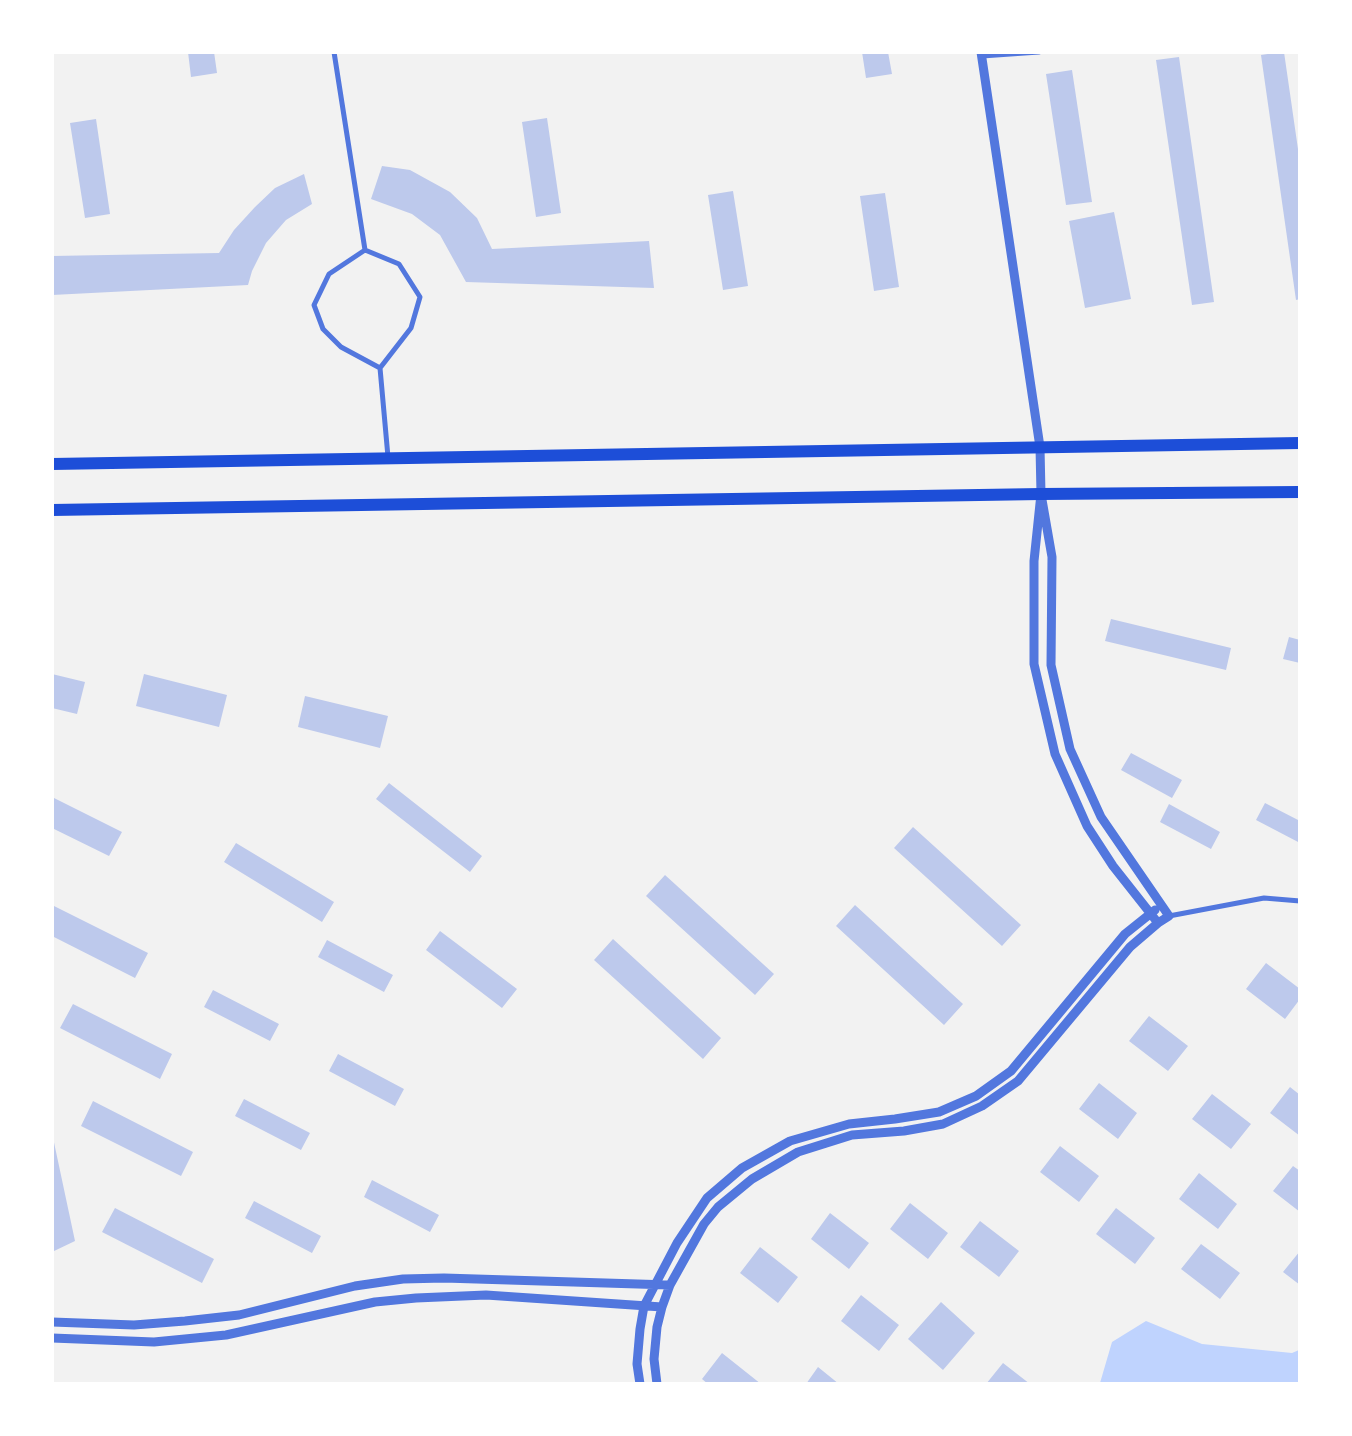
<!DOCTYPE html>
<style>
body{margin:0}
#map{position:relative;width:1352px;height:1436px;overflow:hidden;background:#f2f2f2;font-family:Roboto,sans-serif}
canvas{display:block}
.frame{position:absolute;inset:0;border:54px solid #fff;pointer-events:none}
</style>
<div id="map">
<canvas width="1352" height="1436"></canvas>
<div class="frame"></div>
</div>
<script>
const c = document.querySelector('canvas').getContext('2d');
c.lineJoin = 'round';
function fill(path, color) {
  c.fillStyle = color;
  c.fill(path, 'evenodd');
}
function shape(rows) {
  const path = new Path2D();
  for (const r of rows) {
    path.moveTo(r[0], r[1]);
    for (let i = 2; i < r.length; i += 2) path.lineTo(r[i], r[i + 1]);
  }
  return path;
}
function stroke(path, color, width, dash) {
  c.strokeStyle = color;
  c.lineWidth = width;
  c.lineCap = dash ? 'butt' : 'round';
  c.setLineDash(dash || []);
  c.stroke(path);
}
fill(shape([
 [1146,1321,1202,1344,1292,1353,1299,1350,1299,1383,1100,1383,1112,1342]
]), '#bfd3fe');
fill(shape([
 [188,52,214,52,217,73,191,77],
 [862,52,888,52,892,74,866,78],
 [1281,52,1284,52,1300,163,1300,299,1296,300,1261,55],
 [1179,57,1214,302,1192,305,1156,60],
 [1072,70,1092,202,1066,205,1046,74],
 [547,118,561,213,536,217,522,122],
 [96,119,110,214,85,218,70,123],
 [382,166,410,170,450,192,477,218,492,249,649,241,654,288,466,282,440,235,412,214,371,199],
 [304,174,312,204,286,220,266,243,252,271,248,285,52,295,52,256,219,253,234,230,255,207,275,188],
 [733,191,748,286,723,290,708,195],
 [885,193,899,287,874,291,860,196],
 [1114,212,1131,299,1085,308,1069,221],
 [1111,619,1231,648,1226,670,1105,641],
 [1289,637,1300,640,1300,663,1283,659],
 [52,674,85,682,77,714,52,708],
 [144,674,227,695,219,727,136,706],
 [305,696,388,716,380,748,298,727],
 [1131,753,1182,780,1172,798,1121,770],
 [389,783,482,856,470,872,376,799],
 [52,797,122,832,109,856,52,828],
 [1265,803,1300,821,1300,843,1256,820],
 [1169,804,1220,832,1211,849,1160,822],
 [913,827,1021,925,1002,946,894,848],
 [236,843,334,902,322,922,224,862],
 [665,875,774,974,755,995,646,896],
 [52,905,148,953,135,978,52,936],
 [855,905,963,1004,944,1025,836,926],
 [440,931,517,989,502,1008,426,950],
 [613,939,721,1038,703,1059,594,960],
 [327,940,393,975,384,992,318,957],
 [1266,963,1300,989,1300,999,1285,1019,1246,989],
 [213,990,279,1024,270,1041,204,1007],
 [73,1004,172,1054,160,1079,60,1028],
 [1149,1016,1188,1046,1168,1071,1129,1041],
 [338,1054,404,1089,395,1106,329,1071],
 [1099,1083,1137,1113,1118,1139,1079,1109],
 [1290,1087,1300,1095,1300,1136,1270,1113],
 [1212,1094,1251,1124,1231,1149,1192,1119],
 [244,1099,310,1133,301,1150,235,1116],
 [93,1101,193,1152,181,1176,81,1126],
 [52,1133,75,1241,52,1252],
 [1060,1146,1099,1176,1079,1202,1040,1172],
 [1293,1166,1300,1171,1300,1212,1273,1191],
 [1199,1173,1237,1204,1218,1229,1179,1199],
 [372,1180,439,1215,430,1232,364,1197],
 [254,1201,321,1236,312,1253,245,1218],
 [910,1203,948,1233,928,1259,890,1229],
 [115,1208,214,1259,202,1283,102,1232],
 [1116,1208,1155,1238,1135,1264,1096,1234],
 [830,1213,869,1243,849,1269,811,1239],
 [980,1221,1019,1251,999,1277,960,1247],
 [1201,1244,1240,1273,1220,1299,1181,1269],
 [760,1247,798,1277,778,1303,740,1273],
 [1300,1251,1300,1285,1283,1272],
 [861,1295,899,1325,879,1351,841,1321],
 [941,1302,975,1333,943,1370,908,1339],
 [722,1353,761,1384,708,1384,702,1379],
 [1003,1363,1030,1384,986,1384],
 [818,1367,839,1384,806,1384]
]), '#bdc9ec');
stroke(shape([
 [334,52,365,250],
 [982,56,1039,52],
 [365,250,399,264,420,297,411,328,380,368,341,347,323,329,314,305,329,274,365,250],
 [380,368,388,457],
 [1169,916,1264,898,1300,901]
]), '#5277de', 5);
stroke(shape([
 [981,52,1040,447,1041,494,1034,561,1034,664,1055,754,1087,826,1113,866,1158,923],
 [52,1322,134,1325,185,1321,239,1315,355,1286,403,1279,444,1278,670,1285],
 [52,1338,154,1342,226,1335,375,1302,416,1298,486,1295,662,1307],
 [640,1384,637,1364,640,1329,644,1306,677,1243,707,1198,742,1168,790,1141,849,1124,895,1119,939,1112,976,1096,1011,1071,1125,934,1155,910],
 [657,1384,654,1359,657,1327,662,1307,670,1285,704,1224,718,1207,752,1179,798,1152,852,1135,904,1131,943,1124,982,1106,1018,1081,1130,947,1158,923,1169,916,1101,817,1070,749,1051,665,1052,557,1041,494]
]), '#5277de', 9);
stroke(shape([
 [52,464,1300,443],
 [52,510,1041,494,1300,492]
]), '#1d4ed8', 12);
</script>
